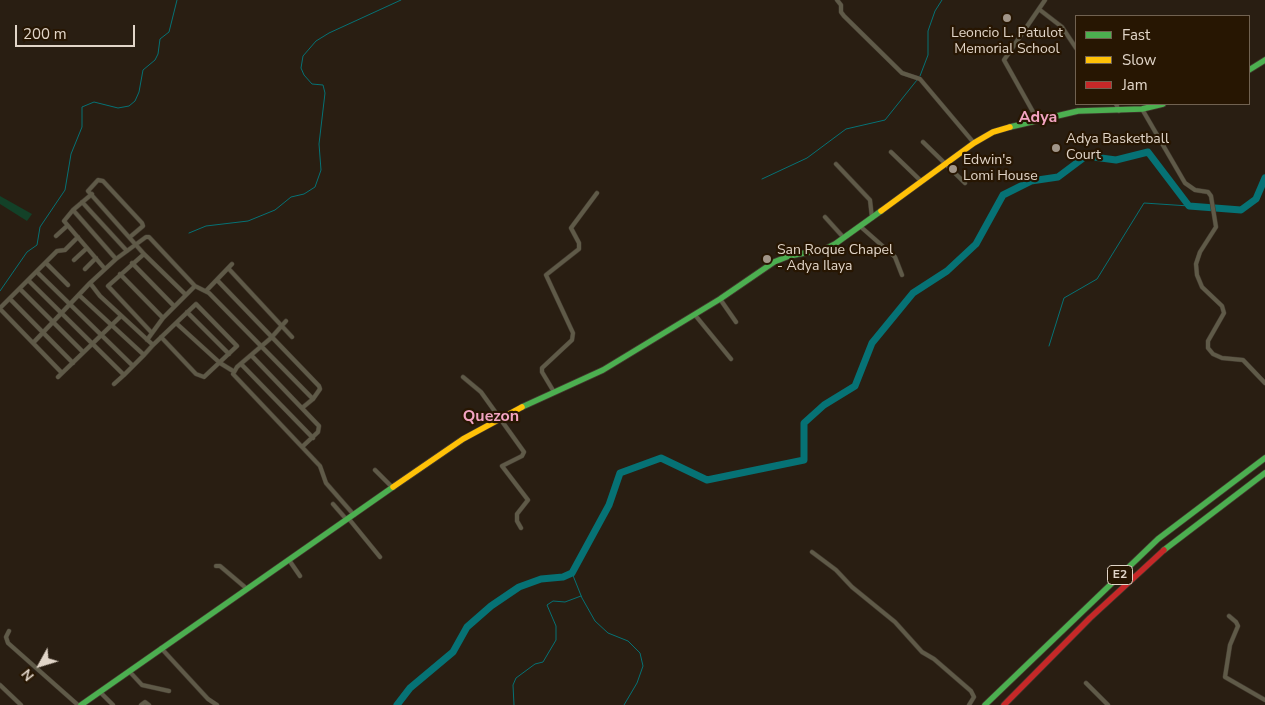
<!DOCTYPE html>
<style>
body{margin:0}
#map{position:relative;width:1265px;height:705px;overflow:hidden;background:#291e12;font-family:"Nunito Sans",sans-serif}
canvas{display:block}
.legend{position:absolute;left:1075px;top:15px;width:175px;height:90px;box-sizing:border-box;background:#271602;border:1px solid #716251;margin:0;padding:6px 9px;list-style:none;font-size:15px;color:#e1d5c8}
.legend li{display:flex;align-items:center;gap:10px;height:25px}
.legend b{width:25px;border:1px solid #716251}
.north{position:absolute;left:15px;top:640px;width:50px;height:50px;-webkit-text-stroke:4px #271602;paint-order:stroke;rotate:231deg;font-size:14px;font-weight:700;line-height:20px;text-align:center;color:#e1d5c8}
.north::after{content:'';display:block;margin:auto;width:18px;height:22px;background:#e1d5c8;clip-path:polygon(50% 0,100% 100%,50% 72%,0 100%)}
.scale{position:absolute;left:15px;top:25px;width:120px;height:22px;box-sizing:border-box;border:2px solid #e1d5c8;border-top:0;padding-left:6px;font-size:15px;line-height:18px;white-space:nowrap;color:#e1d5c8;-webkit-text-stroke:4px #271602;paint-order:stroke}
</style>
<div id="map">
<canvas width="1265" height="705"></canvas>
<ul class="legend">
<li><b style="height:6px;background:#4caf50"></b>Fast</li>
<li><b style="height:6px;background:#ffc107"></b>Slow</li>
<li><b style="height:6px;background:#c62828"></b>Jam</li>
</ul>
<div class="north">N</div>
<div class="scale">200 m</div>
</div>
<script>
const c = document.querySelector('canvas').getContext('2d');
c.lineJoin = 'round';
function fill(path, color) {
  c.fillStyle = color;
  c.fill(path, 'evenodd');
}
function shape(rows) {
  const path = new Path2D();
  for (const r of rows) {
    path.moveTo(r[0], r[1]);
    for (let i = 2; i < r.length; i += 2) path.lineTo(r[i], r[i + 1]);
  }
  return path;
}
function stroke(path, color, width, dash) {
  c.strokeStyle = color;
  c.lineWidth = width;
  c.lineCap = dash ? 'butt' : 'round';
  c.setLineDash(dash || []);
  c.stroke(path);
}
function write(font, color, halo, rows, align = 'center') {
  c.font = font + ' "Nunito Sans",sans-serif';
  c.lineWidth = 4.5;
  c.setLineDash([]);
  c.textBaseline = 'middle';
  c.strokeStyle = halo;
  c.fillStyle = color;
  for (const [text, x, y, turn = 0] of rows) {
    c.save();
    c.translate(x, y);
    c.rotate((+turn || 0) * Math.PI / 180);
    c.textAlign = isNaN(turn) ? turn : align;
    if (halo) c.strokeText(text, 0, 0);
    c.fillText(text, 0, 0);
    c.restore();
  }
}
fill(shape([
 [0,196,32,214,27,221,0,204]
]), '#134128');
stroke(shape([
 [920,76,928,55,928,31,935,11,942,0],
 [762,179,807,158,846,129,885,120,917,80],
 [189,233,206,226,248,221,275,210,291,197,304,194,315,187,321,170,319,144,325,93,323,85,312,84,304,75,301,68,303,56,316,41,329,33,401,0],
 [0,291,27,252,37,245,40,227,65,190,71,154,82,127,82,107,94,102,118,108,129,106,135,101,139,92,143,70,155,60,158,54,160,39,169,32,177,0],
 [1049,346,1064,298,1097,279,1144,203,1189,206],
 [572,573,582,598,595,621,608,633,628,641,640,653,643,666,637,683,624,705],
 [514,705,513,685,516,678,535,664,543,662,556,640,556,626,547,605,553,601,565,602,581,596]
]), '#067275', 1);
stroke(shape([
 [397,705,410,688,453,652,467,627,491,606,519,587,541,579,563,577,572,573,609,505,620,473,661,458,707,480,804,460,804,423,824,405,855,386,872,343,913,293,947,271,976,244,1003,195,1031,181,1058,177,1086,156,1116,160,1148,152,1189,206,1241,210,1256,199,1265,178]
]), '#067275', 7);
const street = shape([
 [837,0,841,5,841,12,844,16,902,73,920,79,974,143],
 [1040,10,1062,27,1076,48],
 [1116,104,1119,111],
 [1142,109,1185,183,1195,190,1208,192,1211,196,1216,227,1200,252,1196,264,1197,275,1202,287,1222,306,1224,313,1208,341,1208,348,1213,354,1222,358,1243,360,1265,383],
 [1037,119,1004,60,1045,0],
 [923,142,965,183],
 [891,152,921,181],
 [836,164,870,200,872,218],
 [92,194,73,210,64,221,105,269],
 [82,202,127,251],
 [73,210,116,259],
 [825,217,844,238],
 [861,227,895,257,902,275],
 [56,236,67,226],
 [130,237,143,226,142,223,103,181,98,180,88,191,144,254,185,294],
 [144,254,108,286,151,332],
 [74,260,87,248],
 [46,263,68,285],
 [132,263,174,306],
 [228,268,292,337],
 [85,269,96,258],
 [37,272,133,366],
 [120,274,163,318],
 [28,280,124,375,144,355,79,295],
 [217,280,319,386,320,389,313,399],
 [20,289,83,352],
 [206,291,232,264],
 [10,299,73,363],
 [720,299,736,322],
 [0,308,57,251,65,250,78,237],
 [0,309,62,373],
 [187,312,229,354],
 [695,315,731,359],
 [286,321,271,338,237,367,233,374,320,466,326,483,354,515],
 [161,337,196,374,204,377,237,346,196,304,176,323],
 [147,340,163,318,195,286],
 [33,343,90,283],
 [144,355,153,345],
 [251,355,319,426,318,432,302,447],
 [241,364,313,438],
 [233,371,220,363,176,323,153,345,100,296,90,283,116,259,146,237,149,237,195,286,209,293,313,399,302,408],
 [58,377,121,316],
 [463,377,481,392,524,452,522,456,502,466,528,500,517,514,517,521,521,528],
 [114,384,124,375],
 [554,392,542,372,542,368,572,340,573,333,546,275,579,249,579,243,571,228,597,193],
 [375,470,393,488],
 [333,504,347,520],
 [349,519,380,557],
 [812,552,836,570,852,587,895,622,922,652,934,659,971,691,974,697,969,705],
 [289,560,300,576],
 [216,566,220,566,246,588],
 [1229,616,1236,622,1238,626,1230,645,1225,677,1265,700],
 [9,631,6,637,8,643,78,705],
 [161,648,208,699,217,705],
 [129,671,142,685,169,691],
 [1086,683,1108,705],
 [0,685,21,705],
 [100,692,113,705],
 [141,705,145,702,149,705]
]);
const fast = shape([
 [1249,70,1265,60],
 [1010,127,1078,111,1142,109,1163,104],
 [522,407,603,370,720,299,774,262,789,256,825,249,835,244,881,211],
 [1164,550,1265,473],
 [81,705,393,487],
 [985,705,1158,539,1265,458]
]);
const slow = shape([
 [881,211,974,143,993,132,1010,127],
 [393,487,463,439,522,407]
]);
const jam = shape([
 [1004,705,1090,618,1164,550]
]);
stroke(street, '#41382d', 5);
stroke(fast, '#41382d', 7);
stroke(slow, '#41382d', 7);
stroke(jam, '#41382d', 7);
stroke(street, '#5f5a48', 4);
stroke(fast, '#4caf50', 5.5);
stroke(slow, '#ffc107', 5.5);
stroke(jam, '#c62828', 5.5);
for (const [x, y, r, color] of [
 [1007,18,5,"#a19588"],
 [1056,148,5,"#a19588"],
 [953,169,5,"#a19588"],
 [767,259,5,"#a19588"]
]) {
  const dot = new Path2D();
  dot.arc(x, y, r, 0, 2 * Math.PI);
  c.fillStyle = color;
  c.fill(dot);
  stroke(dot, '#271602', 2);
}
for (const [x, y, w] of [
 [1120,575,25]
]) {
  const box = new Path2D();
  box.roundRect(x - w / 2, y - 9.5, w, 19, 4);
  c.fillStyle = '#271602';
  c.fill(box);
  stroke(box, '#e1d5c8', 1);
}
write('bold 12px', '#e1d5c8', null, [
 ["E2",1120,575]
]);
write('14px', '#e1d5c8', '#271602', [
 ["Leoncio L. Patulot",1007,34,"center"],
 ["Memorial School",1007,50,"center"],
 ["Adya Basketball",1066,140],
 ["Court",1066,156],
 ["Edwin's",963,161],
 ["Lomi House",963,177],
 ["San Roque Chapel",777,251],
 ["- Adya Ilaya",777,267]
], 'left');
write('bold 16px', '#f3a4c2', '#271602', [
 ["Adya",1038,118],
 ["Quezon",491,417]
]);
</script>
